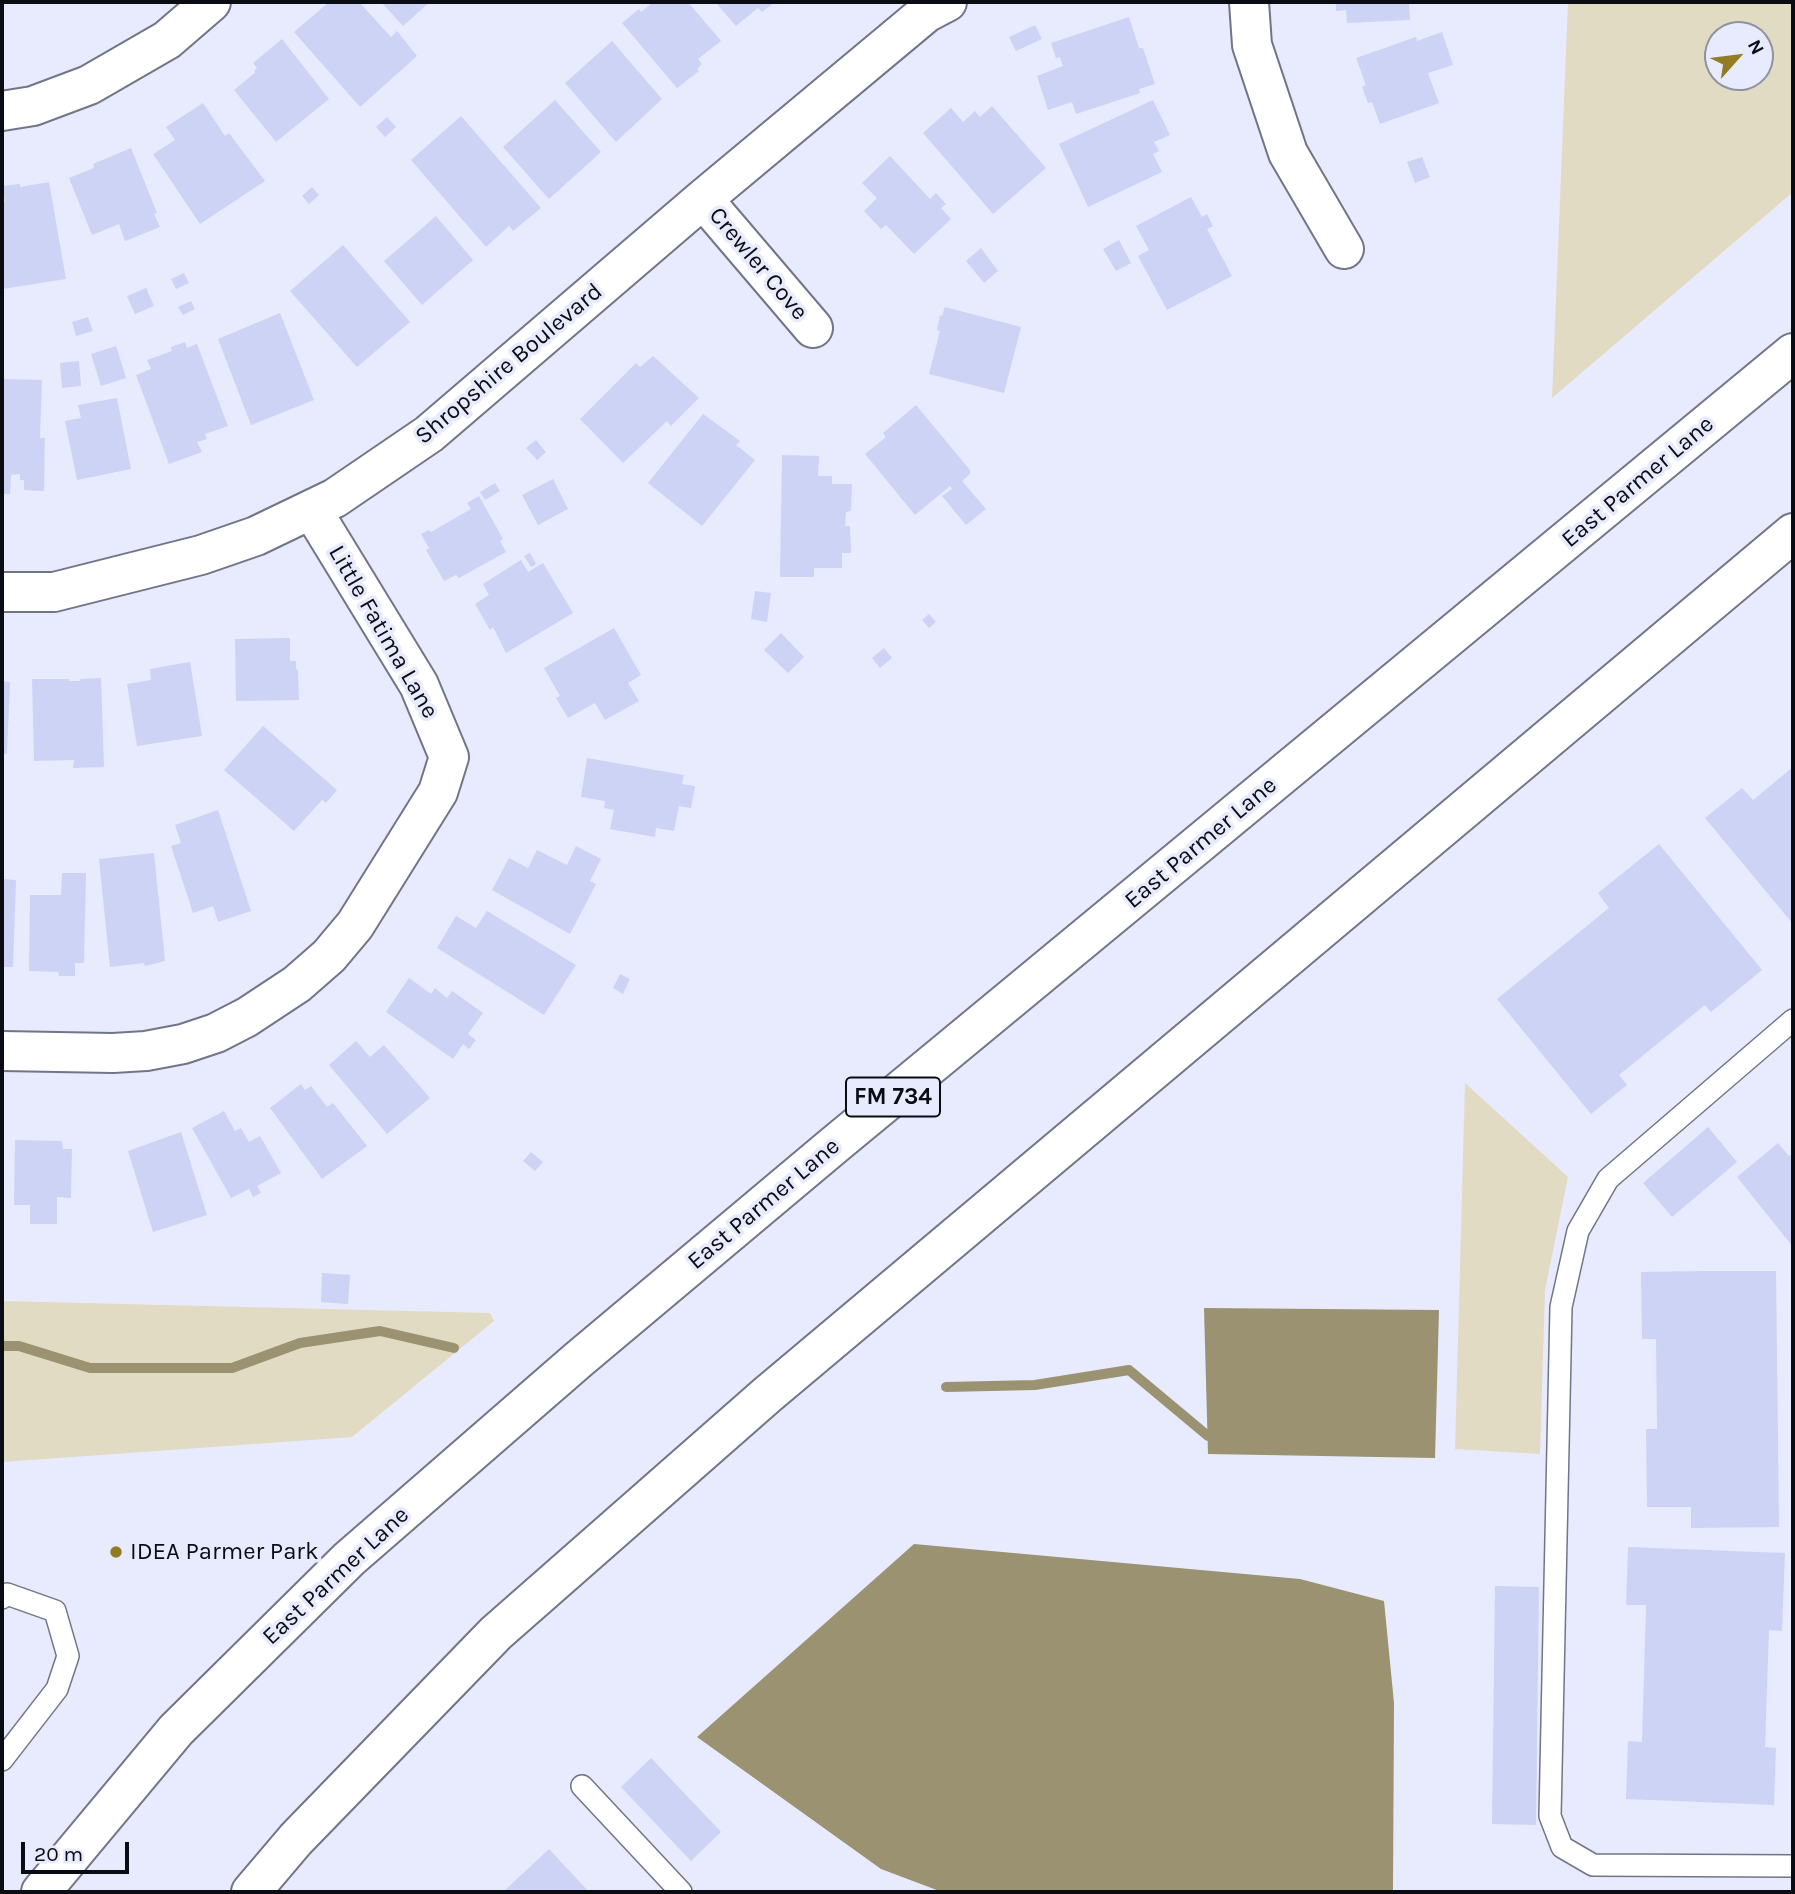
<!DOCTYPE html>
<style>
body{margin:0}
#map{position:relative;width:1795px;height:1894px;overflow:hidden;background:#e7ebfd;font-family:Karla,sans-serif}
canvas{display:block}
.frame{position:absolute;inset:0;border:4px solid #0a0c13;pointer-events:none}
.north{position:absolute;left:1704px;top:21px;width:70px;height:70px;box-sizing:border-box;background:#e7ebfd;border:2px solid #8f929f;border-radius:50%;rotate:62deg;font-size:19px;font-weight:700;line-height:28px;text-align:center;color:#0a0c13}
.north::after{content:'';display:block;margin:auto;width:24px;height:32px;background:#927d24;clip-path:polygon(50% 0,100% 100%,50% 72%,0 100%)}
.scale{position:absolute;left:21px;top:1842px;width:108px;height:32px;box-sizing:border-box;border:4px solid #0a0c13;border-top:0;padding-left:9px;font-size:21px;line-height:24px;white-space:nowrap;color:#0a0c13;-webkit-text-stroke:5px #e7ebfd;paint-order:stroke}
</style>
<div id="map">
<canvas width="1795" height="1894"></canvas>
<div class="frame"></div>
<div class="north">N</div>
<div class="scale">20 m</div>
</div>
<script>
const c = document.querySelector('canvas').getContext('2d');
c.lineJoin = 'round';
function fill(path, color) {
  c.fillStyle = color;
  c.fill(path, 'evenodd');
}
function shape(rows) {
  const path = new Path2D();
  for (const r of rows) {
    path.moveTo(r[0], r[1]);
    for (let i = 2; i < r.length; i += 2) path.lineTo(r[i], r[i + 1]);
  }
  return path;
}
function stroke(path, color, width, dash) {
  c.strokeStyle = color;
  c.lineWidth = width;
  c.lineCap = dash ? 'butt' : 'round';
  c.setLineDash(dash || []);
  c.stroke(path);
}
function write(font, color, halo, rows, align = 'center') {
  c.font = font + ' Karla,sans-serif';
  c.lineWidth = 7;
  c.setLineDash([]);
  c.textBaseline = 'middle';
  c.strokeStyle = halo;
  c.fillStyle = color;
  for (const [text, x, y, turn = 0] of rows) {
    c.save();
    c.translate(x, y);
    c.rotate((+turn || 0) * Math.PI / 180);
    c.textAlign = isNaN(turn) ? turn : align;
    if (halo) c.strokeText(text, 0, 0);
    c.fillText(text, 0, 0);
    c.restore();
  }
}
fill(shape([
 [1568,2,1793,2,1793,192,1552,398],
 [1718,35,1760,35,1760,77,1718,77],
 [1465,1083,1568,1177,1545,1290,1540,1454,1455,1449],
 [2,1301,490,1313,494,1321,352,1437,2,1462]
]), '#e1dbc3');
fill(shape([
 [1204,1308,1439,1310,1435,1458,1208,1454],
 [914,1544,1300,1579,1384,1601,1394,1703,1393,1892,942,1892,881,1869,697,1737]
]), '#9a9271');
stroke(shape([
 [2,1346,19,1346,90,1368,232,1368,300,1343,380,1331,454,1348],
 [946,1387,1035,1385,1129,1370,1208,1436]
]), '#9a9271', 10);
fill(shape([
 [329,2,359,2,391,37,397,31,417,56,360,107,294,32],
 [381,2,430,2,403,26],
 [653,2,688,2,721,41,698,59,702,64,697,69,699,71,677,88,622,23,639,9,641,12],
 [715,2,775,2,762,12,758,8,736,26],
 [1336,2,1409,2,1410,20,1347,23,1346,10,1336,11],
 [1129,17,1139,48,1143,48,1155,84,1139,89,1140,93,1076,114,1072,102,1048,110,1037,76,1063,66,1060,57,1056,58,1051,43],
 [1035,25,1042,39,1016,51,1009,37],
 [1442,32,1453,65,1428,73,1439,103,1380,124,1372,102,1368,103,1362,87,1366,85,1356,58,1416,37,1417,41],
 [282,39,329,99,276,142,234,90,256,72,254,71,257,68,253,63],
 [612,41,662,99,616,142,565,83],
 [555,100,601,152,549,199,503,147],
 [1153,100,1170,135,1154,142,1159,151,1153,154,1162,172,1088,207,1059,144],
 [203,103,225,136,229,133,265,181,200,224,153,154,175,140,166,127],
 [992,106,1046,168,993,214,923,133,951,108,963,122,975,111,980,117],
 [461,116,541,208,513,231,509,226,486,247,411,160],
 [387,117,396,127,385,137,376,127],
 [131,148,157,213,154,214,160,227,125,241,119,224,92,235,69,178,94,168,93,164],
 [890,156,930,199,936,193,946,204,941,208,951,219,914,254,886,225,881,229,864,211,877,198,862,183],
 [1422,157,1430,177,1415,183,1407,162],
 [49,182,66,279,2,289,2,203,5,202,2,186,20,184,20,187],
 [312,187,319,195,309,204,302,196],
 [1191,197,1202,217,1207,214,1213,226,1207,229,1232,276,1167,310,1138,256,1149,250,1136,226],
 [436,216,473,260,422,305,384,261],
 [1119,240,1131,263,1116,271,1103,249],
 [343,245,410,322,357,367,290,291],
 [981,248,998,271,984,283,966,261],
 [184,273,189,283,176,289,171,279],
 [146,288,154,306,135,314,127,296],
 [191,301,195,309,183,315,178,307],
 [945,307,1021,327,1004,393,929,374,940,331,937,330,940,315,942,316],
 [280,313,314,400,251,425,218,339],
 [88,317,93,331,76,336,72,322],
 [185,342,187,348,197,344,228,426,205,434,207,439,197,442,202,452,169,464,136,375,151,369,147,360,172,351,171,347],
 [116,346,126,378,101,386,91,354],
 [653,356,699,398,671,426,667,421,623,463,580,419,636,363,640,367],
 [79,361,81,386,62,388,60,363],
 [2,379,42,380,40,438,45,438,44,491,24,490,24,480,20,480,20,474,11,475,10,494,2,494],
 [117,398,131,469,77,480,65,421,81,418,78,405],
 [916,405,970,470,970,474,962,481,986,509,966,525,942,496,952,489,950,486,915,515,865,454,886,437,883,433],
 [703,414,740,441,736,445,755,460,702,526,648,483],
 [536,440,546,452,537,460,526,448],
 [782,455,819,456,818,476,832,476,832,484,852,484,851,511,846,512,845,526,850,526,851,553,842,553,842,568,814,568,814,577,780,577],
 [553,479,568,509,538,525,522,495],
 [495,483,500,491,485,500,480,492],
 [479,496,503,539,500,541,506,552,459,578,456,575,444,581,426,550,429,548,421,534,429,530,431,532,471,509,467,503],
 [530,553,536,564,531,567,524,556],
 [521,560,528,572,543,563,573,613,506,653,493,627,490,630,475,604,489,595,483,584],
 [755,591,771,593,767,622,751,619],
 [929,614,936,622,929,628,922,620],
 [614,628,641,675,628,683,639,701,605,720,595,703,568,718,556,698,560,696,544,668],
 [781,633,804,657,788,673,764,650],
 [290,638,290,661,296,661,296,669,298,670,299,700,236,701,235,639],
 [884,648,892,658,880,668,872,658],
 [190,662,202,736,137,746,127,684,151,680,150,669],
 [101,678,104,767,73,768,74,760,34,761,32,679,69,679,69,681,80,681,80,679],
 [2,681,10,682,7,753,4,754,2,753],
 [263,726,337,790,326,803,322,800,294,831,224,770],
 [587,758,684,775,682,784,695,786,691,808,679,806,674,831,656,828,655,837,610,829,614,810,604,808,605,801,581,797],
 [1793,767,1793,924,1705,818,1742,788,1753,800],
 [218,810,251,911,218,922,213,906,193,913,171,846,181,843,175,825],
 [1659,844,1762,970,1711,1012,1705,1005,1619,1075,1627,1085,1591,1114,1497,999,1609,908,1598,893],
 [576,846,601,859,590,881,596,884,570,934,492,890,509,858,528,868,537,850,567,865],
 [154,853,165,961,145,966,144,963,110,967,99,859],
 [62,873,86,873,84,963,75,963,75,976,59,976,58,972,29,971,30,895,61,895],
 [2,879,16,880,13,967,2,967],
 [487,911,576,965,544,1015,437,948,456,916,476,928],
 [620,974,630,979,623,994,613,988],
 [409,978,431,994,435,988,447,998,452,991,483,1013,468,1034,476,1040,469,1049,463,1044,453,1059,386,1012],
 [356,1041,370,1057,384,1045,430,1098,387,1134,329,1065],
 [301,1084,305,1090,311,1086,327,1107,333,1103,367,1146,322,1179,270,1108],
 [224,1111,235,1131,241,1128,249,1142,260,1136,281,1173,257,1186,261,1193,253,1197,249,1189,231,1198,192,1128],
 [1708,1127,1737,1162,1672,1217,1643,1183],
 [181,1132,207,1215,153,1232,128,1151],
 [15,1140,62,1141,63,1149,72,1149,71,1198,57,1197,57,1224,30,1224,30,1205,14,1205],
 [1778,1143,1789,1156,1793,1153,1793,1247,1737,1177],
 [531,1152,543,1162,535,1171,523,1161],
 [1702,1271,1776,1271,1779,1527,1691,1528,1691,1507,1647,1507,1646,1429,1657,1429,1656,1339,1642,1339,1641,1272],
 [322,1273,350,1275,348,1304,321,1302],
 [1628,1547,1785,1553,1782,1631,1769,1630,1765,1747,1776,1748,1774,1805,1626,1799,1628,1741,1642,1742,1646,1605,1626,1605],
 [1495,1586,1539,1587,1536,1825,1492,1824],
 [651,1758,721,1832,691,1861,621,1787],
 [549,1849,589,1892,503,1892]
]), '#ccd3f4');
const service = shape([
 [1793,1020,1608,1179,1578,1231,1561,1307,1550,1816,1562,1847,1593,1865,1793,1866],
 [2,1598,7,1594,55,1611,68,1656,57,1689,2,1760],
 [582,1786,681,1892]
]);
const minor = shape([
 [1249,2,1252,45,1288,153,1344,249],
 [2,111,33,106,89,85,167,40,211,2],
 [703,199,813,328],
 [2,592,54,592,201,555,256,536,335,498,429,434,703,199,926,13,947,2],
 [2,1051,113,1053,146,1051,183,1044,216,1033,247,1017,297,984,329,956,355,925,438,792,449,757,419,685,312,510]
]);
const primary = shape([
 [41,1892,176,1730,349,1559,578,1360,833,1146,1793,353],
 [251,1892,296,1839,496,1633,767,1395,1793,533]
]);
stroke(service, '#717588', 24);
stroke(minor, '#717588', 42);
stroke(primary, '#717588', 42);
stroke(service, '#fff', 21);
stroke(minor, '#fff', 38);
stroke(primary, '#fff', 38);
for (const [x, y, r, color] of [
 [116,1552,7,"#927d24"]
]) {
  const dot = new Path2D();
  dot.arc(x, y, r, 0, 2 * Math.PI);
  c.fillStyle = color;
  c.fill(dot);
  stroke(dot, '#e7ebfd', 2.5);
}
for (const [x, y, w] of [
 [893,1097,94]
]) {
  const box = new Path2D();
  box.roundRect(x - w / 2, y - 19.5, w, 39, 5);
  c.fillStyle = '#e7ebfd';
  c.fill(box);
  stroke(box, '#0a0c13', 2);
}
write('bold 23px', '#0a0c13', null, [
 ["FM 734",893,1097]
]);
write('24px', '#0a0c13', '#e7ebfd', [
 ["Crewler Cove",758,264,50],
 ["Shropshire Boulevard",509,364,-40],
 ["East Parmer Lane",1638,482,-40],
 ["Little Fatima Lane",383,632,60],
 ["East Parmer Lane",1201,843,-40],
 ["East Parmer Lane",764,1204,-40],
 ["East Parmer Lane",336,1576,-43]
]);
write('24px', '#0a0c13', '#e7ebfd', [
 ["IDEA Parmer Park",130,1552]
], 'left');
</script>
